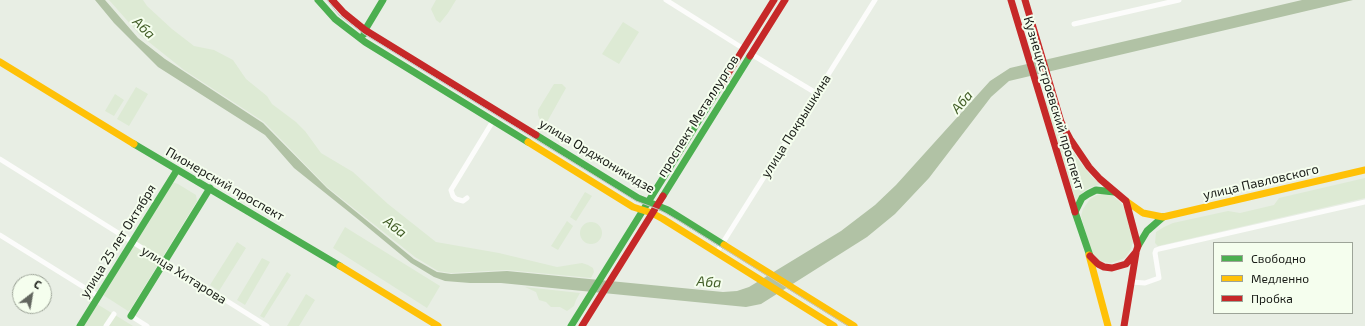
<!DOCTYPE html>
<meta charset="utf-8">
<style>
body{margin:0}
#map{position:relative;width:1365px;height:326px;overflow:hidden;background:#e8eee4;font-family:"Exo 2",sans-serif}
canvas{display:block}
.legend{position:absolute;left:1213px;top:242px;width:140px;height:72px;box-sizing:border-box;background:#f5feee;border:1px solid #9da498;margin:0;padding:5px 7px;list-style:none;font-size:12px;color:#1a1d18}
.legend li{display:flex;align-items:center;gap:8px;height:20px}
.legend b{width:20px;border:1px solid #9da498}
.north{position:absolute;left:12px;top:274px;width:40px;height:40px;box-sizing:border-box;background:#f5feee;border:1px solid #9da498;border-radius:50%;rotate:31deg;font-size:11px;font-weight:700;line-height:16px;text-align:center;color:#1a1d18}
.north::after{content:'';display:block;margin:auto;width:14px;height:18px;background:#62665f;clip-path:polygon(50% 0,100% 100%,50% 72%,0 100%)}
</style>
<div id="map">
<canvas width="1365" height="326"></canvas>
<ul class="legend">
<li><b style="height:5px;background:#4caf50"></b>Свободно</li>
<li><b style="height:5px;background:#ffc107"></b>Медленно</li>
<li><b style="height:5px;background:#c62828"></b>Пробка</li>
</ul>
<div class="north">С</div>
</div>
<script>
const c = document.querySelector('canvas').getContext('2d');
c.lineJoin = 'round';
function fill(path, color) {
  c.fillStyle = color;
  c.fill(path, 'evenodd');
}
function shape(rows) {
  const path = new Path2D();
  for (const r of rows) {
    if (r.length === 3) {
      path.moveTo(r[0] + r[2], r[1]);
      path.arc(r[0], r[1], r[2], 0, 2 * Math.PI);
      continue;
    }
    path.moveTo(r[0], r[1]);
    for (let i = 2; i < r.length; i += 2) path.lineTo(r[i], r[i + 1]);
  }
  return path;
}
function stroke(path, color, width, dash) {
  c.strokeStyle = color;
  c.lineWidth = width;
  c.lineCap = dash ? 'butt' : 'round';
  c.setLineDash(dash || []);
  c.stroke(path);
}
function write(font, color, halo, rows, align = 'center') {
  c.font = font + ' "Exo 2",sans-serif';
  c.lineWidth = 4;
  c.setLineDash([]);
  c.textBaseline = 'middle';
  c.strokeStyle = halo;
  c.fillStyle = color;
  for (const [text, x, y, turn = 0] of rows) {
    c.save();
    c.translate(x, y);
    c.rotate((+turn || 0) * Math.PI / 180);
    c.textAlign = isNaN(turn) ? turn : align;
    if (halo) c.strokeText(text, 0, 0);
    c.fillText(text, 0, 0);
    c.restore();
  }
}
fill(shape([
 [109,0,143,0,147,6,172,29,194,46,214,50,233,60,246,79,267,96,272,104,296,122,305,131,321,153,353,172,388,204,436,242,499,253,557,267,582,263,588,265,593,268,594,272,591,278,507,270,451,273,438,271,415,257,327,187,264,122,184,70,140,35],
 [436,0,456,0,448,13,440,23,436,20,431,9],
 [623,22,639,32,619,64,602,54],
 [554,84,562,84,566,88,547,122,542,124,538,115,538,110],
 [136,87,148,94,129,126,117,119],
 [115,94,124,100,114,116,105,111],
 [1049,100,1059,128,1079,161,1093,178,1101,184,1089,188,1083,192,1076,202,1045,101],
 [1365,178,1365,198,1158,246,1155,243,1156,232,1164,227,1173,223,1228,211,1240,213,1274,205,1279,198],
 [172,182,178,184,196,195,197,201,130,310,128,311,103,295],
 [585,192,592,196,576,221,570,217],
 [1102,194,1113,196,1120,202,1126,210,1133,241,1131,249,1125,258,1111,263,1100,261,1092,254,1081,216,1083,209,1090,199,1097,195],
 [567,221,573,226,558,250,551,246],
 [591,233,11],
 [345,227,440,286,427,308,333,248],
 [237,242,246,248,219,291,210,285],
 [262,258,270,262,245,305,237,300],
 [287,272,291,275,264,318,260,316],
 [525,287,580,293,576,300,574,306,567,311,560,307,551,307,546,302,539,300,536,292],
 [306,294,315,300,299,326,287,326],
 [97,304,133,326,83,326]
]), '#ddead4');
fill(shape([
 [95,0,105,0,138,38,165,59,263,123,327,188,414,259,437,272,451,274,507,271,723,292,737,291,749,287,841,231,875,205,896,185,990,81,1010,68,1302,0,1353,0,1009,81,991,97,929,178,895,214,867,237,761,304,746,307,501,283,470,283,445,281,434,277,411,263,359,220,294,168,265,135,158,67,114,23]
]), '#b1c2a5');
stroke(shape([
 [666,0,744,49],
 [1074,24,1179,0],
 [751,54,816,93],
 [0,159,267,326],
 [467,198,463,201,456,199,453,196,451,190,493,121],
 [0,235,98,296],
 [717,252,875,0],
 [1131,282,1145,283,1159,278,1155,253,1156,250,1159,249,1365,202],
 [131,316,147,326],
 [106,326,114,314]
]), '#fcfcfb', 5);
stroke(shape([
 [318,0,335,19,365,42,528,142],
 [364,34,365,30,383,0],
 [536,135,638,198,668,210,724,245],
 [134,144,340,266],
 [663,196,750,56],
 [1138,246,1147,231,1163,217],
 [1090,256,1075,212,1082,198,1088,194,1096,190,1114,192],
 [131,316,210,188],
 [80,326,177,170],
 [571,326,719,88]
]), '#4caf50', 7);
stroke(shape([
 [0,62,134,144],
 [528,142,633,207,652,213,663,219,834,326],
 [1126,201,1143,213,1163,217,1365,170],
 [724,245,854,326],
 [1089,255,1108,326],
 [340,266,438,326]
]), '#ffc107', 7);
stroke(shape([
 [332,0,344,13,365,30,536,135],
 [1011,0,1075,212],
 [1025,0,1061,122,1070,139,1089,167,1100,179,1126,201,1138,246,1136,252,1126,264,1112,268,1104,267,1098,264,1090,256],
 [750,56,785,0],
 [719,88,774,0],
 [582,326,663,196],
 [1124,326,1136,253]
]), '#c62828', 7);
stroke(shape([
 [327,0,339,15,364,34,636,201,660,210,681,222,848,326]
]), '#c3c5c2', 1);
write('13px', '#1a1d18', '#f5feee', [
 ["Кузнецкстроевский проспект",1054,103,73],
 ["проспект Металлургов",698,116,-58],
 ["улица Покрышкина",796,126,-58],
 ["улица Орджоникидзе",597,156,31],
 ["улица Павловского",1261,182,-13],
 ["Пионерский проспект",225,184,30],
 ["улица 25 лет Октября",118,241,-58],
 ["улица Хитарова",184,275,32]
]);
write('italic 14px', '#425e27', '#f5feee', [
 ["Аба",144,28,44],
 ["Аба",962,102,-49],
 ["Аба",395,227,38],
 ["Аба",709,282,4]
]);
</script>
